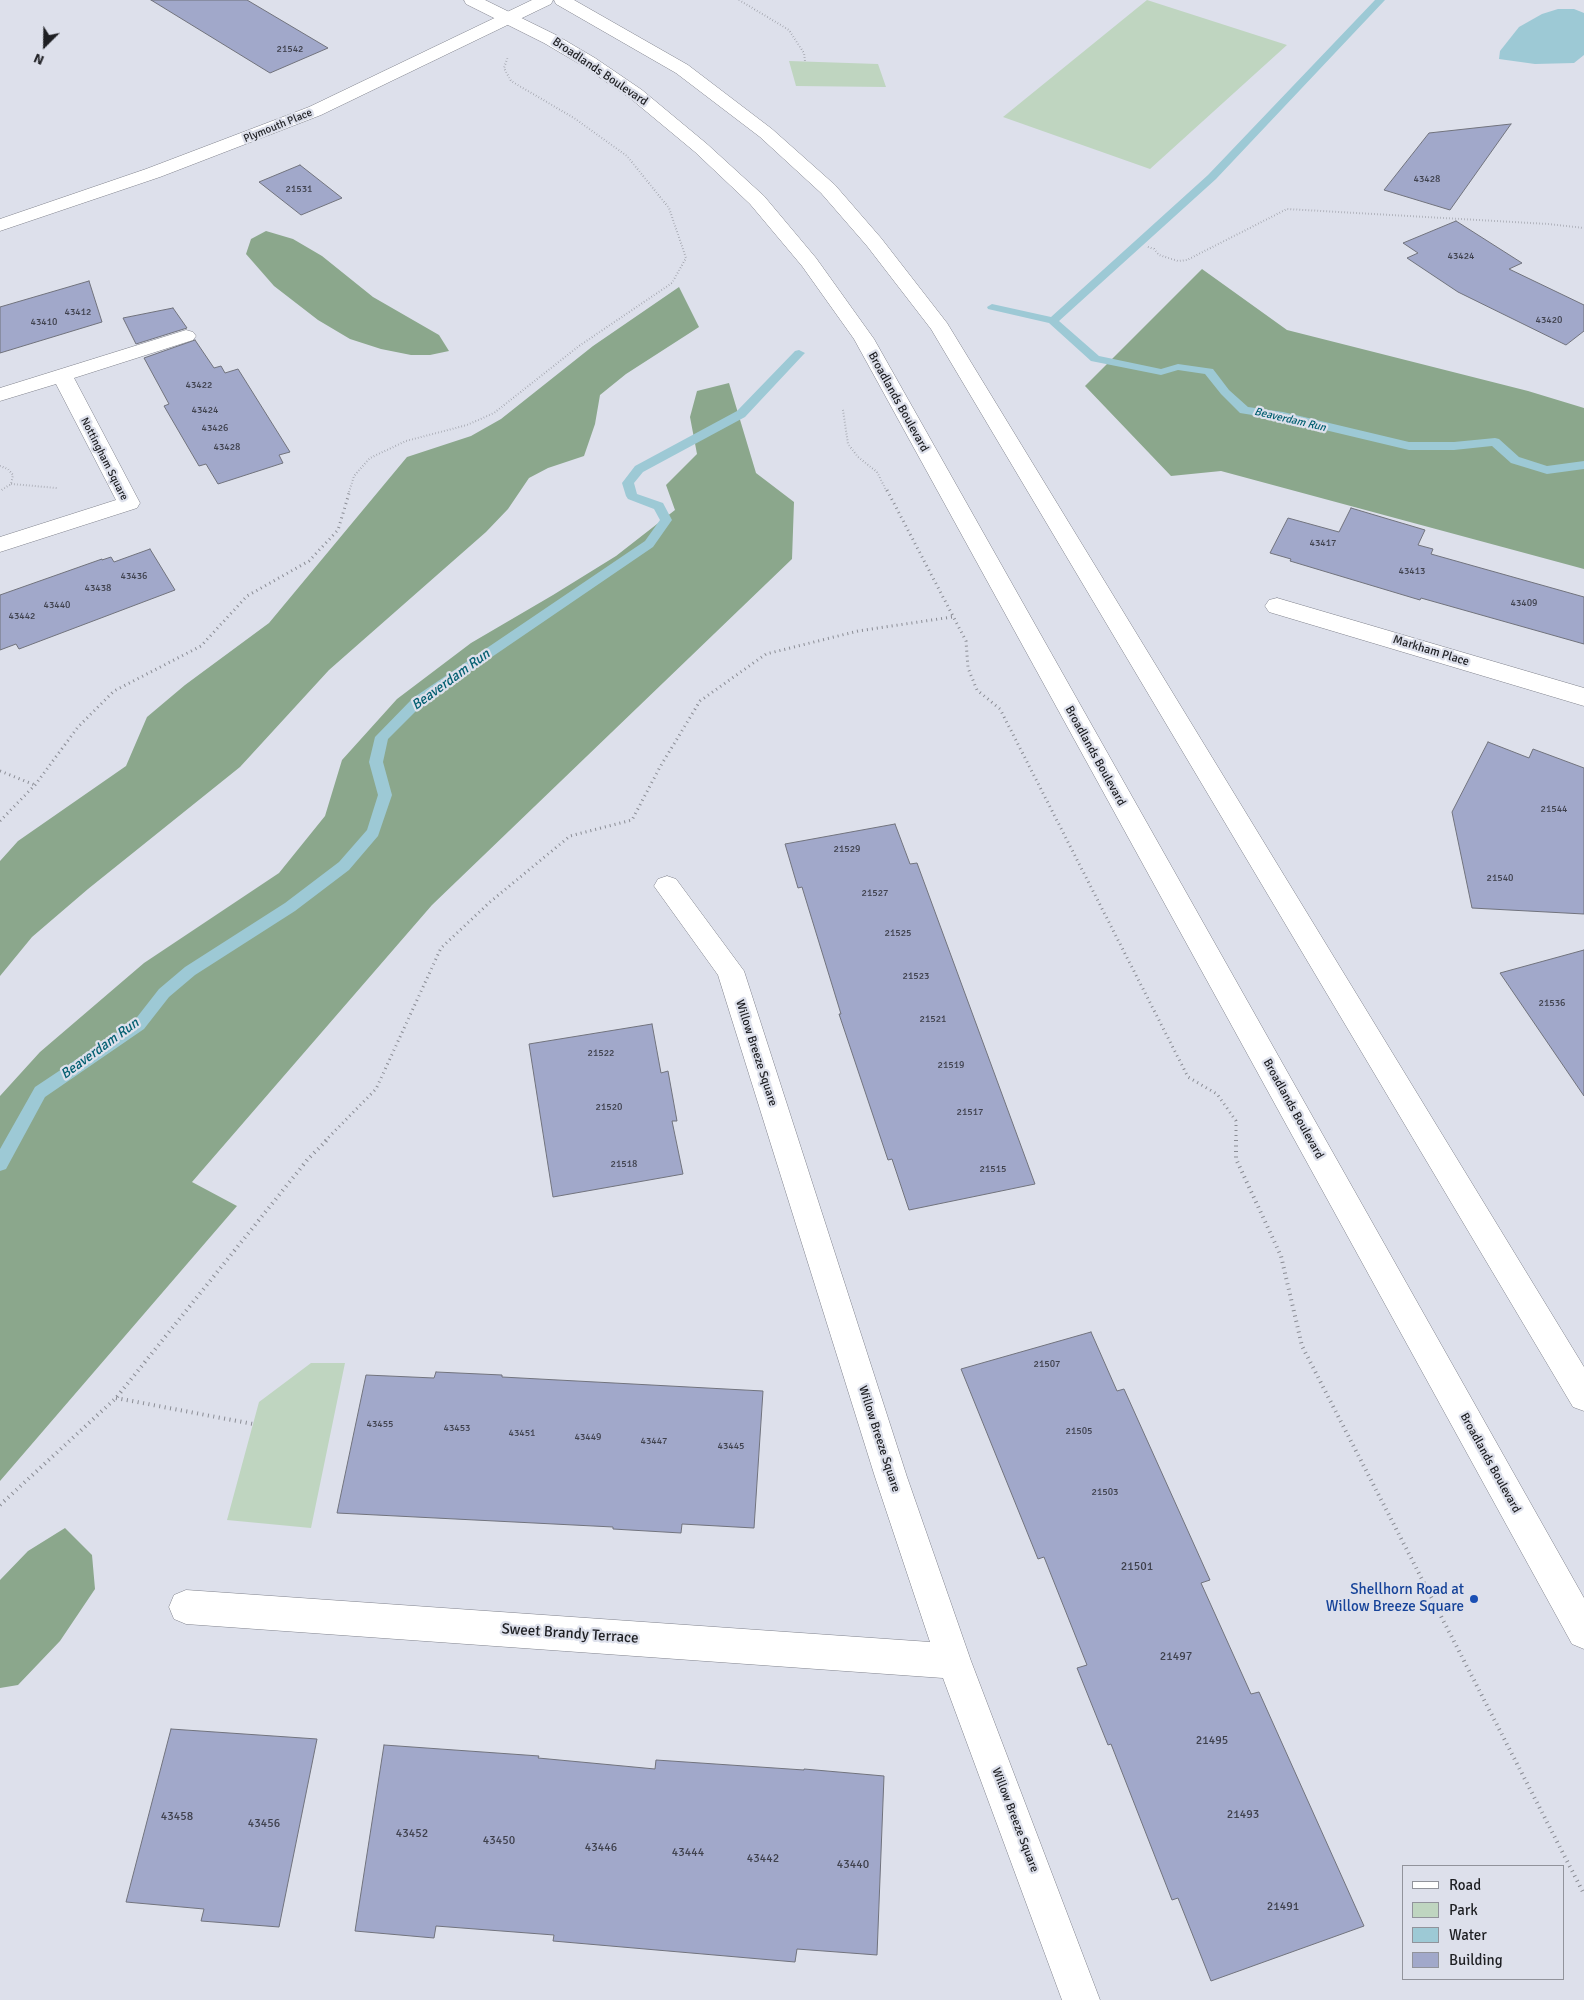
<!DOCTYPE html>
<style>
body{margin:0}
#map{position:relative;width:1584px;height:2000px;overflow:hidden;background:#dde0eb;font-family:Signika,sans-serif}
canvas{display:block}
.legend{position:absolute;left:1402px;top:1865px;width:162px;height:115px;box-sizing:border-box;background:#dde0eb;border:1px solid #91939b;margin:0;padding:6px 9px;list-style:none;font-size:15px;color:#1e1f23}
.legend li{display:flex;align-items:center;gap:10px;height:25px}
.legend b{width:25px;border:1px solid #91939b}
.north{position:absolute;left:20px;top:20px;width:50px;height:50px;-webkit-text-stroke:4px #dde0eb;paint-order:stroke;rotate:203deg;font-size:14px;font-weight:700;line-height:20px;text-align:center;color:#1e1f23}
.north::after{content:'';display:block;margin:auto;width:18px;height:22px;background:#1e1f23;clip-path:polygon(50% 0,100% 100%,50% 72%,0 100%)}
</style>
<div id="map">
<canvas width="1584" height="2000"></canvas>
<ul class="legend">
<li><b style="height:6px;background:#fff"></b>Road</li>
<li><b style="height:14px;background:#bfd5c0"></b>Park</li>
<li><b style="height:14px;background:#9dc9d5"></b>Water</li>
<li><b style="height:14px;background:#a1a8ca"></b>Building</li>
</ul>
<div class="north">N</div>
</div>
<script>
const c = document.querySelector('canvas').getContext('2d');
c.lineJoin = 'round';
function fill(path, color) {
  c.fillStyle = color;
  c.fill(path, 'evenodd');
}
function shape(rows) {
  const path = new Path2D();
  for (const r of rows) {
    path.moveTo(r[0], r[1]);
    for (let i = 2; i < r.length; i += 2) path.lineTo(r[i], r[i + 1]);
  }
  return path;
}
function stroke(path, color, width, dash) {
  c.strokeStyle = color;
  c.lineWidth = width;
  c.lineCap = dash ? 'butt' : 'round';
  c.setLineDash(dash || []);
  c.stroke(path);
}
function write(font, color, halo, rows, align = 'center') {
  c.font = font + ' Signika,sans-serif';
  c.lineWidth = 4.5;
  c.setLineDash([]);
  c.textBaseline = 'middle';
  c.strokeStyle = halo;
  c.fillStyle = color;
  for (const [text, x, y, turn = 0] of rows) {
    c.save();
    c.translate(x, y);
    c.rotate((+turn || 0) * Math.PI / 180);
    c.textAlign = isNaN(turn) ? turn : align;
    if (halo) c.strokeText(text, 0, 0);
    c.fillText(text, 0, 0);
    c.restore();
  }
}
fill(shape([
 [1147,0,1287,45,1150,169,1003,117],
 [789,61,878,64,886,87,796,86],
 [311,1363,345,1363,311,1528,227,1520,259,1402]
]), '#bfd5c0');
fill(shape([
 [266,231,293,239,322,256,373,297,439,335,449,351,430,355,411,355,381,349,350,339,318,320,274,286,246,254,251,239],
 [1202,269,1287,330,1528,391,1584,408,1584,569,1221,471,1171,476,1085,386],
 [679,287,699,327,626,374,600,395,595,424,584,456,548,468,529,478,508,509,486,532,329,670,240,767,88,889,32,937,0,976,0,861,18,841,126,766,147,717,185,685,269,623,407,457,471,436,501,419,593,346],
 [729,383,756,473,794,502,792,559,432,905,192,1182,237,1206,0,1481,0,1096,40,1052,144,963,279,873,325,816,342,760,397,699,471,643,553,595,616,556,675,510,666,485,697,454,690,417,697,391],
 [65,1528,92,1555,95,1589,60,1641,18,1685,0,1688,0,1580,28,1551]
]), '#8ba78c');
fill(shape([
 [1558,9,1574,9,1584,13,1584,55,1574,63,1535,64,1499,59,1500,51,1519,27,1542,14]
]), '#9dc9d5');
fill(shape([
 [1375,0,1385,0,1216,179,1059,321,1099,356,1161,369,1178,364,1213,369,1229,390,1248,407,1283,412,1409,442,1454,442,1495,438,1499,439,1519,457,1547,466,1584,461,1584,469,1547,474,1511,463,1492,446,1454,450,1409,450,1283,420,1240,413,1221,394,1205,374,1178,370,1161,375,1091,361,1049,323,988,309,987,307,992,304,1051,317,1208,175,1375,0],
 [799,350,805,353,803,355,745,417,643,472,634,483,637,494,663,503,672,520,653,547,423,704,388,739,383,762,392,795,378,836,349,870,295,911,195,975,169,997,144,1029,45,1097,6,1169,0,1171,0,1149,35,1087,134,1021,159,989,185,967,285,903,339,862,367,830,378,795,369,762,375,737,413,698,645,541,660,520,654,509,628,499,626,496,622,483,635,466,737,411,795,351,799,350]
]), '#9dc9d5');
const building = shape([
 [151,0,247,0,328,48,270,73,151,0],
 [1511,124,1450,210,1384,190,1429,133,1511,124],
 [300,165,342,198,301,215,259,182,300,165],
 [1456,221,1522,263,1509,269,1584,305,1584,331,1566,345,1458,292,1407,258,1418,253,1403,243,1456,221],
 [89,281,102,322,0,353,0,307,89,281],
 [173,308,187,328,136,344,123,318,173,308],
 [195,340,214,368,221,366,225,373,238,369,290,452,279,455,283,463,218,484,206,464,199,466,164,406,169,404,144,358,195,340],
 [1351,508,1425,530,1418,545,1433,549,1431,554,1584,597,1584,644,1421,598,1420,600,1290,561,1291,559,1270,553,1288,518,1339,532,1351,508],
 [150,549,175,590,19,649,16,644,0,650,0,595,102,559,102,560,111,557,114,562,150,549],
 [1488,742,1529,758,1533,749,1584,768,1584,914,1472,908,1452,812,1488,742],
 [895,824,910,864,917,863,1035,1184,909,1210,892,1159,888,1160,839,1014,841,1014,802,887,798,888,785,844,895,824],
 [1584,950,1584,1096,1500,973,1584,950],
 [652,1024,661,1073,668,1071,677,1121,672,1121,683,1174,553,1197,529,1044,652,1024],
 [1091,1332,1117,1391,1124,1389,1210,1580,1201,1583,1251,1694,1259,1692,1364,1926,1211,1981,1178,1898,1172,1900,1111,1744,1108,1745,1077,1668,1087,1665,1044,1557,1038,1559,961,1369,1091,1332],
 [436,1372,502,1375,502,1377,763,1391,754,1528,682,1524,681,1533,613,1529,613,1527,337,1513,366,1375,434,1378,436,1372],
 [171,1729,317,1739,279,1927,201,1921,204,1909,126,1902,171,1729],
 [384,1745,539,1756,538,1758,655,1769,656,1760,804,1770,804,1769,884,1776,877,1955,797,1949,795,1962,553,1941,554,1935,436,1926,434,1938,355,1931,384,1745]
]);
fill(building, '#a1a8ca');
stroke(building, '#71737d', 1);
const street = shape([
 [532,0,553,0,551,4,321,115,160,177,0,231,0,219,146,169,309,107,532,0],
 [186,330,193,332,196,336,193,340,74,378,140,503,137,508,0,552,0,537,116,500,56,384,0,401,0,388,186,330],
 [1277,598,1584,688,1584,706,1269,612,1265,606,1269,600,1277,598],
 [667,876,676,879,744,971,907,1477,971,1661,1100,2000,1062,2000,943,1678,186,1624,174,1619,169,1607,174,1595,186,1590,930,1642,875,1477,718,975,654,886,658,879,667,876]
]);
const secondary = shape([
 [464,0,485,0,556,35,595,58,642,90,707,144,764,196,816,258,874,339,1584,1598,1584,1649,1572,1644,854,339,802,266,750,204,695,152,630,98,583,66,544,43,466,4,464,0],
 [554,0,574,0,688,65,772,129,835,185,881,238,947,323,1584,1367,1584,1411,1573,1407,931,329,867,246,821,193,760,137,676,73,556,4,554,0]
]);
stroke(street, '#81838d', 1);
stroke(secondary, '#81838d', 1);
stroke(shape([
 [739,0,789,30,804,53,805,61],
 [1148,247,1154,249,1159,255,1178,261,1187,260,1287,209,1548,224,1584,228],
 [843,410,848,444,858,457,877,472,887,492],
 [0,466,8,469,13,475,11,484,0,491],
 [11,484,57,488],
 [349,492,354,476,370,458,406,441,467,425,494,413,579,346,672,283,686,258,669,208,627,156,574,118,511,81,504,68,508,56]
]), '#8a8c94', 2, [0.5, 2.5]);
stroke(shape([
 [887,490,966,641,968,668,977,690,1000,709,1188,1077,1217,1094,1236,1121,1236,1141],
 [0,771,35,785],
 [0,821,35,785,78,727,114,691,201,646,247,596,309,561,338,530,350,490],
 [325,1141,376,1089,441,948,490,902,570,836,632,820,660,767,700,701,766,654,858,631,952,617]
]), '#8a8c94', 3, [1, 4]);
stroke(shape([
 [1236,1140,1236,1159,1281,1256,1302,1346,1584,1894],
 [116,1398,253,1424],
 [0,1505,116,1398,308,1159,327,1140]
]), '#8a8c94', 4, [1, 4.5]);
fill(street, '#fff');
fill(secondary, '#fff');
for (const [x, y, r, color] of [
 [1474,1599,5,"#1a4fb4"]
]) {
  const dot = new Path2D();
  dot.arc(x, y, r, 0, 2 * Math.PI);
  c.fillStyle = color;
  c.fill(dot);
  stroke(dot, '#dde0eb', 2);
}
write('10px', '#3f414d', null, [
 ["21542",290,49],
 ["43428",1427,179],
 ["21531",299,189],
 ["43424",1461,256],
 ["43412",78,312],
 ["43420",1549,320],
 ["43410",44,322],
 ["43422",199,385],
 ["43424",205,410],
 ["43426",215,428],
 ["43428",227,447],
 ["43417",1323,543],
 ["43413",1412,571],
 ["43436",134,576],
 ["43438",98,588],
 ["43409",1524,603],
 ["43440",57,605],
 ["43442",22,616],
 ["21544",1554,809],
 ["21529",847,849],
 ["21540",1500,878],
 ["21527",875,893],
 ["21525",898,933],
 ["21523",916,976],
 ["21536",1552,1003],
 ["21521",933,1019],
 ["21522",601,1053],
 ["21519",951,1065],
 ["21520",609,1107],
 ["21517",970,1112],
 ["21518",624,1164],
 ["21515",993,1169],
 ["21507",1047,1364],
 ["43455",380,1424],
 ["43453",457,1428],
 ["21505",1079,1431],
 ["43451",522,1433],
 ["43449",588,1437],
 ["43447",654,1441],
 ["43445",731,1446],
 ["21503",1105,1492]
]);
write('11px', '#1e1f23', '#dde0eb', [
 ["Plymouth Place",278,126,-22],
 ["Nottingham Square",104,459,63]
]);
write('italic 11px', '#035f71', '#dde0eb', [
 ["Beaverdam Run",1290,420,13]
]);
write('12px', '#1e1f23', '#dde0eb', [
 ["Broadlands Boulevard",600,72,34],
 ["Broadlands Boulevard",898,402,61],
 ["Markham Place",1431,651,17],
 ["Broadlands Boulevard",1095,756,61],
 ["Willow Breeze Square",756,1053,72],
 ["Broadlands Boulevard",1293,1109,61],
 ["Willow Breeze Square",879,1439,72],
 ["Broadlands Boulevard",1490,1463,61],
 ["Willow Breeze Square",1015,1820,69]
]);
write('12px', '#3f414d', null, [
 ["21501",1137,1567],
 ["21497",1176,1657],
 ["21495",1212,1741],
 ["21493",1243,1815],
 ["43458",177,1817],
 ["43456",264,1824],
 ["43452",412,1834],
 ["43450",499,1841],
 ["43446",601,1848],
 ["43444",688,1853],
 ["43442",763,1859],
 ["43440",853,1865],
 ["21491",1283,1907]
]);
write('italic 14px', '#035f71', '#dde0eb', [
 ["Beaverdam Run",451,680,-36],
 ["Beaverdam Run",100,1049,-36]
]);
write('15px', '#164399', '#dde0eb', [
 ["Shellhorn Road at",1464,1590],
 ["Willow Breeze Square",1464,1607]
], 'right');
write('15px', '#1e1f23', '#dde0eb', [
 ["Sweet Brandy Terrace",570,1634,4]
]);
</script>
